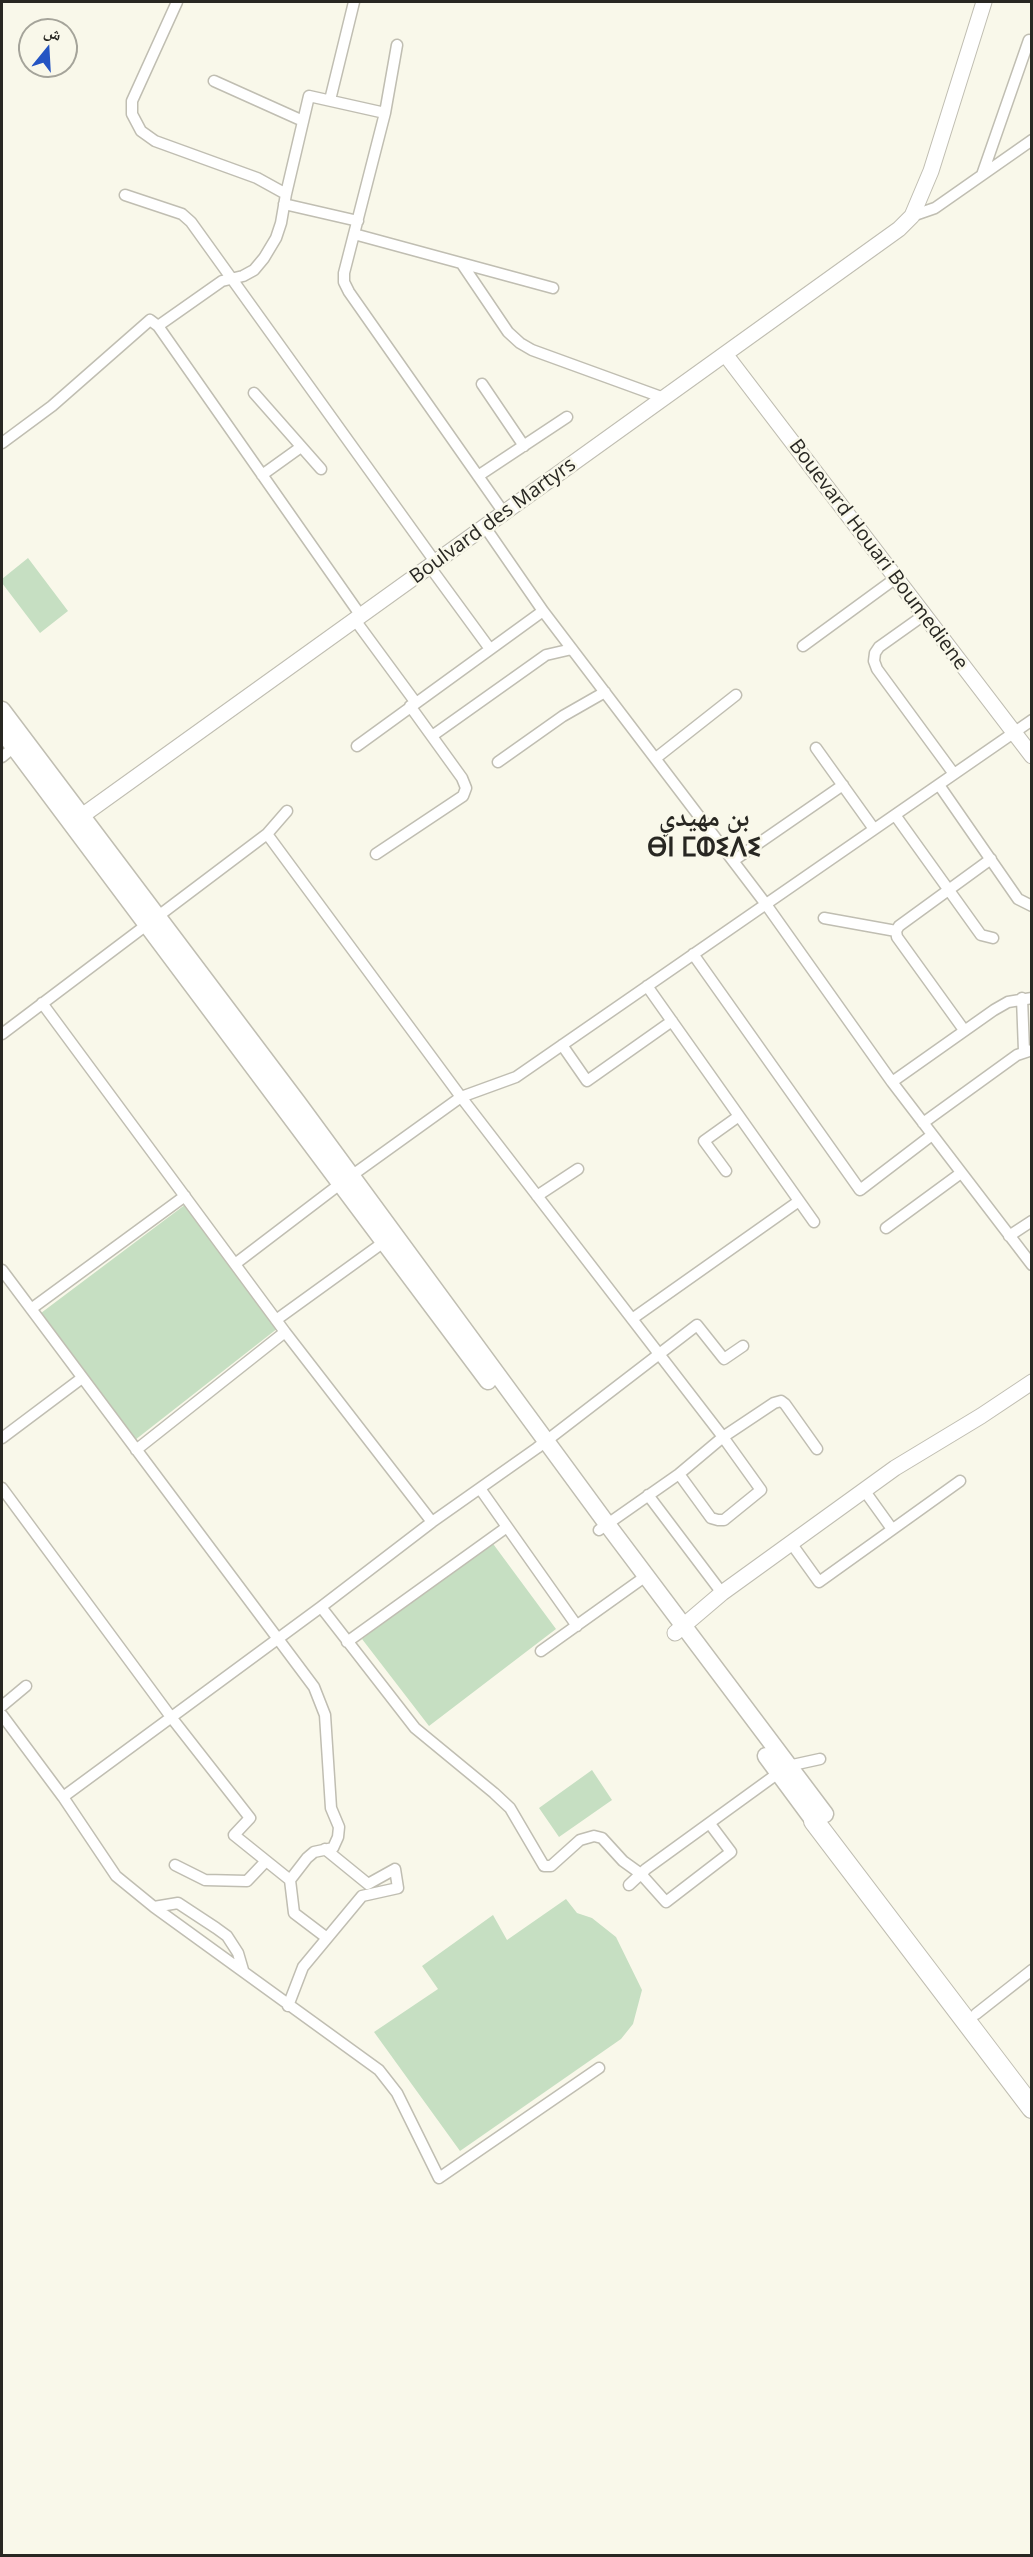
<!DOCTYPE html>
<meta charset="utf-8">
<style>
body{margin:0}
#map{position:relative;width:1033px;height:2557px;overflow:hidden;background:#f9f8ea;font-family:"Open Sans","Noto Naskh Arabic",sans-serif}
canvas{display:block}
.frame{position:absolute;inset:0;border:3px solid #282722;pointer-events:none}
.north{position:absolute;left:18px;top:18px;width:60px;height:60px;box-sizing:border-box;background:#f9f8ea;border:2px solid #a5a49a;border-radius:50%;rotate:18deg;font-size:16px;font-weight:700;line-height:24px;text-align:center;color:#282722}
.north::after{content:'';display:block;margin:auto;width:21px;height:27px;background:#2555c3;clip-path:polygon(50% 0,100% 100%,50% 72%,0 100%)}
</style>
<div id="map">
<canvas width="1033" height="2557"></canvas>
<div class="frame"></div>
<div class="north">ش</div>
</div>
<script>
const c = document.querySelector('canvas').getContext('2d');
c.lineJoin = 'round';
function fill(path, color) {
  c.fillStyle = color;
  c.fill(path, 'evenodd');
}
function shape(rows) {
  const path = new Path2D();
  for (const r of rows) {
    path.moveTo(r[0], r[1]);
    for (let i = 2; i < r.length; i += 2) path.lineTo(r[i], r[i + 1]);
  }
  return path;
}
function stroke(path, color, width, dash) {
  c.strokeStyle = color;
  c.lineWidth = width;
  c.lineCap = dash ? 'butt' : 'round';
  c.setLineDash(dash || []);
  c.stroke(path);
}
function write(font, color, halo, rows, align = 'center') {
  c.font = font + ' "Open Sans","Noto Naskh Arabic","Noto Sans Tifinagh",sans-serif';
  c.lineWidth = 5;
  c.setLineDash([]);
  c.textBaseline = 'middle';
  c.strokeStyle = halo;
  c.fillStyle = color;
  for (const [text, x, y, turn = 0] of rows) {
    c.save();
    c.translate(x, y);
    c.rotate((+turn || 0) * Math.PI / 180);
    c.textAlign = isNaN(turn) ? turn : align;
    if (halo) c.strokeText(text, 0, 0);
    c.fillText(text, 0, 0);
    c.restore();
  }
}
fill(shape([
 [28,558,68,611,40,633,2,583,2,579],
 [186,1204,278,1328,135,1440,41,1313],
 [491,1541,556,1629,429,1726,362,1639],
 [592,1770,612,1800,559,1837,539,1808],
 [566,1899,577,1913,592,1918,616,1937,642,1990,633,2024,621,2039,460,2151,374,2032,438,1989,422,1966,493,1915,507,1940]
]), '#c6dfc2');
const street = shape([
 [177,2,132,101,132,114,141,131,155,141,257,178,286,194],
 [397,45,385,113,344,273,344,282,349,292,504,513],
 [214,81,303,121],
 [330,100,354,2],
 [982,175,1029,40],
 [125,195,182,214,191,222,436,563],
 [284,204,358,221],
 [912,216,935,208,1032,140],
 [354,234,553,288],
 [462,264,508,332,520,343,532,350,664,398],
 [158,326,222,281,243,276,254,270,264,258,276,238,281,223,286,194,309,96,385,113],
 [482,384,524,446],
 [254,393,321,469],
 [2,443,52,406,150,320,158,326,361,616],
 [262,475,301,447],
 [478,476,567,417],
 [485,527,543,611,765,903,892,1082,1032,1265],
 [430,567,490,649],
 [924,615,879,647,875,653,874,661,877,669,954,774],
 [355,620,416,703],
 [803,646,896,578],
 [432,736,546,655,572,649],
 [357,746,543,611],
 [816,748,874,829],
 [2,757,14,747],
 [656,758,736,695],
 [498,762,563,716,605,692],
 [939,785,1018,899,1032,906],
 [895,815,981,935,993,938],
 [267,834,461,1097,723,1437,761,1490,724,1520,718,1520,711,1518,679,1474],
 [376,854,463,796,466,788,462,778,410,706],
 [733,861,843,785],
 [824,918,896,931],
 [693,954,860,1190,932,1135],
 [647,986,814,1222],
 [1022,998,1024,1051],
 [42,1003,285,1332,432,1522],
 [964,1030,897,937,896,931,899,926,991,859],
 [2,1034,267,834,287,811],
 [562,1045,587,1081,672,1021],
 [892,1082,994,1010,1008,1002,1032,998],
 [923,1123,1017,1055,1032,1050],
 [726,1171,704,1141,739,1116],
 [537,1196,578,1169],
 [886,1228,961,1173],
 [1009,1236,1032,1221],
 [235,1264,340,1184,461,1097,516,1077,1032,720],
 [2,1270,314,1687,325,1715,331,1808,339,1827,338,1837,333,1848,314,1852,307,1858,290,1880,294,1913,327,1938],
 [31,1309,185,1196],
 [632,1319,799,1201],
 [276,1320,384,1242],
 [2,1438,82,1378],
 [136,1450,285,1332],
 [2,1488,171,1717,250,1818,234,1835,290,1880],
 [481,1490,577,1626],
 [864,1490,892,1529],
 [648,1495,722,1593],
 [599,1530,679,1474,723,1437,774,1403,781,1401,785,1404,817,1449],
 [791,1543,819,1582,960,1481],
 [321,1607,415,1728,494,1793,510,1808,544,1866,551,1866,580,1840,594,1836,602,1838,623,1861,641,1874,666,1902,731,1852,710,1824],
 [347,1642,507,1527],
 [541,1651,646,1576],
 [2,1706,26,1686],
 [2,1715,63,1797,321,1607,432,1522,537,1448,697,1325,724,1359,743,1346],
 [63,1797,116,1876,154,1907,379,2070,397,2093,439,2178,599,2068],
 [175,1865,205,1880,247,1881,266,1861],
 [629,1885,646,1869,788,1766,820,1759],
 [154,1907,178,1903,216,1928,227,1936,238,1953,243,1970],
 [288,2006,303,1967,362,1896,398,1888,395,1869,368,1884,325,1849],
 [976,2014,1032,1970]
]);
const secondary = shape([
 [725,354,1032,756],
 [72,823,899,229,912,216,931,171,984,2],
 [675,1633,722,1593,895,1468,981,1416,1032,1382]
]);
const primary = shape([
 [2,710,298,1103,607,1524,825,1814],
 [2,731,488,1381],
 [766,1756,814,1821]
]);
const highway = shape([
 [814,1821,1032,2108]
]);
stroke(street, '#c0beb2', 13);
stroke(secondary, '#c0beb2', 17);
stroke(primary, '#c0beb2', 19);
stroke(highway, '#c0beb2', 22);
stroke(street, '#fff', 10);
stroke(secondary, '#fff', 15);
stroke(primary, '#fff', 16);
stroke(highway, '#fff', 20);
write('20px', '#282722', '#f9f8ea', [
 ["Boulvard des Martyrs",493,521,-36],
 ["Bouevard Houari Boumediene",878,555,53]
]);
write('bold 26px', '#282722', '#f9f8ea', [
 ["بن مهيدي",704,819],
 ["ⴱⵏ ⵎⵀⵉⴷⵉ",704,849]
]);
</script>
